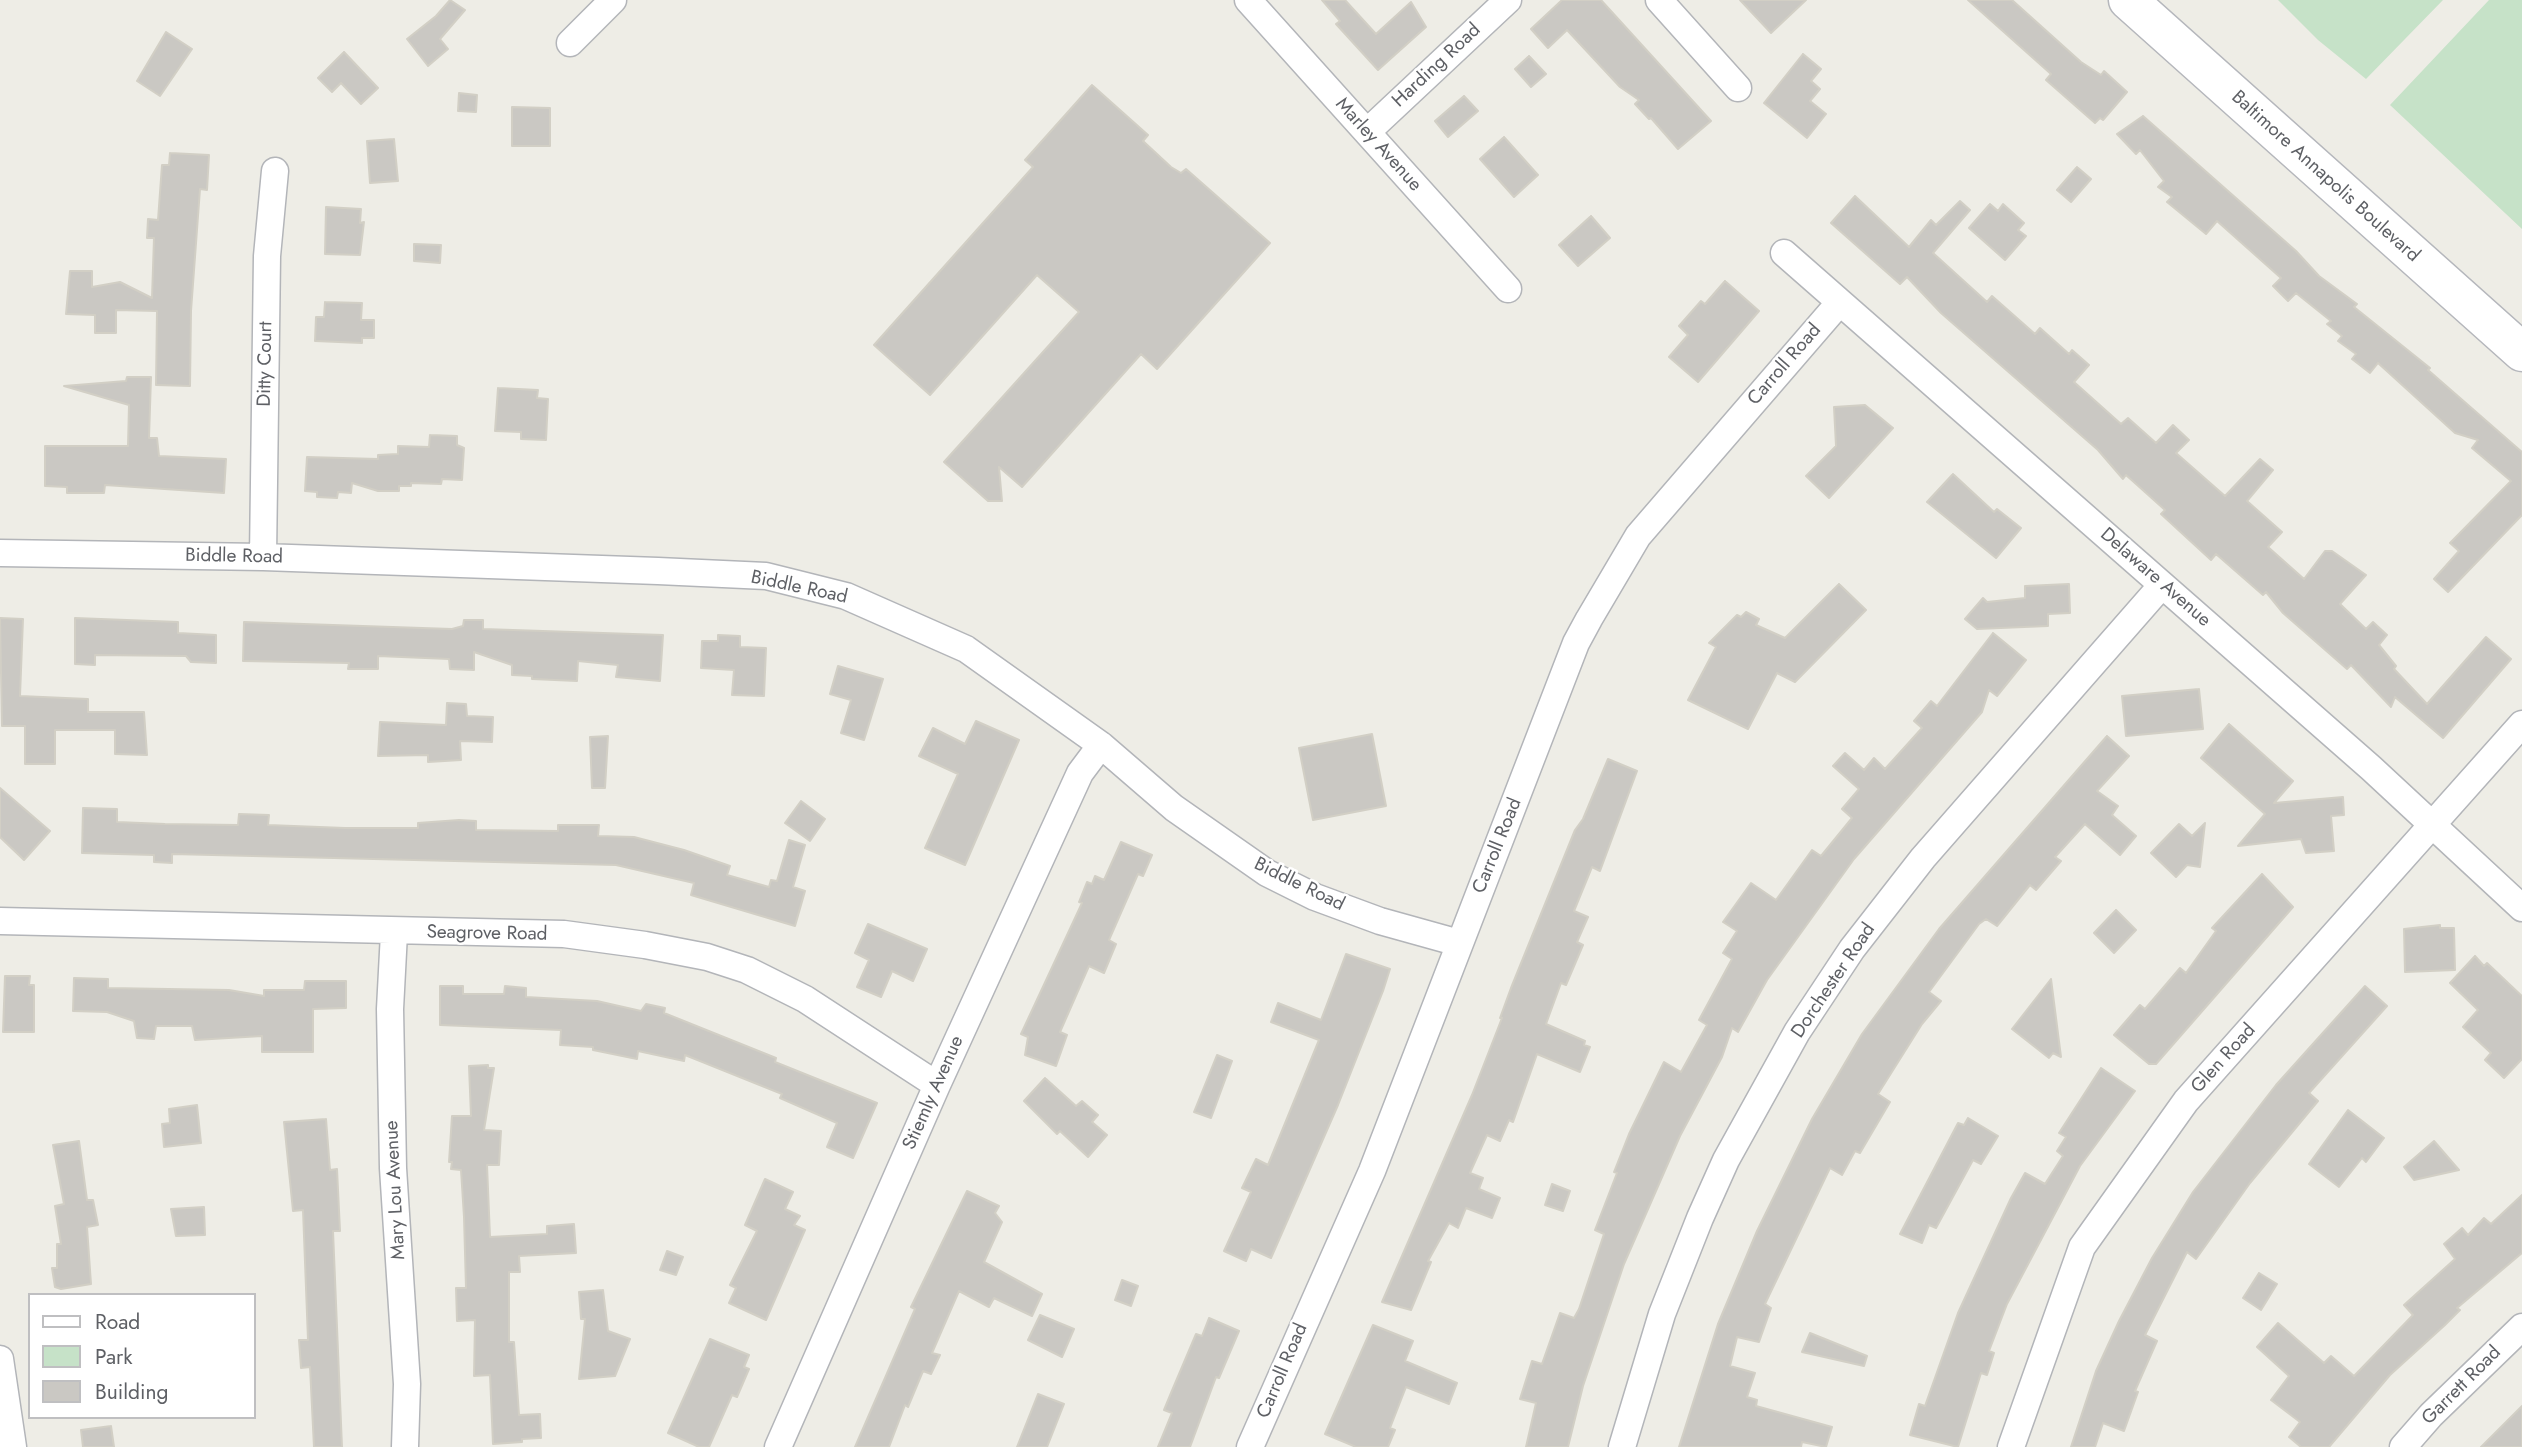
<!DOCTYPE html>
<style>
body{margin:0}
#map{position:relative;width:2522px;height:1447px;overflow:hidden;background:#eeede6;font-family:Jost,sans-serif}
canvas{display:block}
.legend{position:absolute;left:28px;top:1293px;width:228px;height:126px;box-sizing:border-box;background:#fff;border:2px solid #bfbfc1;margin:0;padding:9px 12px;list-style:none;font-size:21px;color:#5e6065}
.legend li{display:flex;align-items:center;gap:14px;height:35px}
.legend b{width:35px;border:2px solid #bfbfc1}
</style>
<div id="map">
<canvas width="2522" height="1447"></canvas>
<ul class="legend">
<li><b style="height:9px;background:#fff"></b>Road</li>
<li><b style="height:19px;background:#c6e2c8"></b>Park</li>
<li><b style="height:19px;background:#cac8c3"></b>Building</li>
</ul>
</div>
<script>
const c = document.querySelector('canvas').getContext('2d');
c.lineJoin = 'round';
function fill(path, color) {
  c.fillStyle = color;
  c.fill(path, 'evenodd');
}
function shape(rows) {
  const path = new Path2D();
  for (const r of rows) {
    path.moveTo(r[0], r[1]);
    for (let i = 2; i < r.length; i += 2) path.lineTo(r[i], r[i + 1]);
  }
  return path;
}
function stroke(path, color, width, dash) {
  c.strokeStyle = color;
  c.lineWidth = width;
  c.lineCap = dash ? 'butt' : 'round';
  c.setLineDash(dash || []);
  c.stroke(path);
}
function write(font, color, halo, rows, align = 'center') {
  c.font = font + ' Jost,sans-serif';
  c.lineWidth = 5;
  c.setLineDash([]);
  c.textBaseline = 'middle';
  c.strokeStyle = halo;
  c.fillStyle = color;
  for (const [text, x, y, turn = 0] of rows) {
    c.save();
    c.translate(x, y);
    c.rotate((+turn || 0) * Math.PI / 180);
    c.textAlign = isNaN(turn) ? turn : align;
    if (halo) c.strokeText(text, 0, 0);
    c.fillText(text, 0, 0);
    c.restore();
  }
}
fill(shape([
 [2278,0,2443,0,2366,79,2318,40],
 [2489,0,2522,0,2522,229,2390,105]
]), '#c6e2c8');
const building = shape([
 [450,0,465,10,440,39,448,49,428,66,407,39,436,16,450,0],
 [1322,0,1345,0,1376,34,1411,2,1426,27,1378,70,1336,24,1340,21,1322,0],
 [1562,0,1601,0,1711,121,1678,149,1651,118,1649,119,1635,104,1639,100,1620,87,1567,30,1548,48,1531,29,1562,0],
 [1740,0,1806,0,1771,33,1740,0],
 [1968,0,2012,0,2081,62,2101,75,2104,71,2127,92,2103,120,2100,118,2095,123,2046,80,2051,74,1968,0],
 [166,32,192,49,160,96,137,81,166,32],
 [344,52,378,88,361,104,341,83,332,92,318,78,344,52],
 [1803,54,1821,69,1811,81,1820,89,1810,101,1826,114,1807,138,1764,103,1803,54],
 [1529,56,1546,74,1531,87,1515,69,1529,56],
 [1092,85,1148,135,1143,141,1171,167,1181,173,1186,169,1270,243,1157,369,1141,354,1022,487,999,467,1002,501,988,501,944,462,1079,312,1037,275,930,395,874,345,1033,167,1025,160,1092,85],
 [459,93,477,95,476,112,458,111,459,93],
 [1464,96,1478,111,1448,137,1435,121,1464,96],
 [512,107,550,108,550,146,512,146,512,107],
 [2143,116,2296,251,2319,276,2357,304,2354,307,2430,368,2428,370,2522,452,2522,515,2448,592,2434,579,2459,551,2450,543,2511,481,2472,448,2478,440,2455,433,2378,363,2370,373,2352,359,2356,354,2338,341,2342,336,2327,324,2331,321,2296,293,2288,301,2273,286,2281,278,2217,221,2206,234,2167,202,2172,197,2158,187,2164,181,2140,150,2136,154,2117,134,2143,116],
 [1504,137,1538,175,1514,197,1480,159,1504,137],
 [394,139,398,181,370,183,367,141,394,139],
 [170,153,209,155,207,190,200,189,191,311,190,386,156,385,157,311,116,310,116,333,95,333,95,315,66,314,70,271,92,271,92,287,120,282,152,298,154,238,147,238,148,219,158,220,162,165,169,165,170,153],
 [2077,167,2091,179,2071,202,2057,190,2077,167],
 [1855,196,1909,247,1931,220,1936,225,1960,201,1970,210,1933,253,1987,302,1992,296,2035,334,2040,328,2069,354,2072,350,2089,365,2074,382,2121,424,2128,418,2156,443,2173,425,2189,440,2176,453,2225,496,2260,459,2273,470,2247,501,2282,532,2268,547,2304,579,2325,551,2332,551,2366,575,2340,604,2366,629,2373,622,2387,635,2379,645,2396,666,2394,669,2427,704,2486,637,2511,659,2443,738,2395,697,2391,707,2351,665,2347,669,2283,613,2266,592,2263,595,2216,554,2211,560,2161,514,2165,510,2126,475,2123,479,2098,450,1941,313,1907,277,1900,284,1831,223,1855,196],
 [1990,204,1998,211,2003,204,2024,223,2018,230,2026,236,2005,260,1969,228,1990,204],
 [326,207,361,209,360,223,364,222,360,255,325,254,326,207],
 [1591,216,1610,238,1578,266,1559,245,1591,216],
 [414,244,441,245,440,263,414,261,414,244],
 [1725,281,1759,311,1698,382,1669,357,1688,335,1679,326,1701,301,1705,304,1725,281],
 [325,302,362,303,361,320,374,320,374,338,362,338,362,343,315,341,316,317,324,317,325,302],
 [127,377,151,377,149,438,157,438,159,456,226,459,224,493,105,485,104,493,67,493,67,487,45,486,45,446,128,446,129,405,64,386,126,381,127,377],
 [498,388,538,390,537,398,548,399,546,440,521,439,521,432,495,431,498,388],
 [1865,405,1893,428,1829,498,1806,476,1836,446,1834,407,1865,405],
 [430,435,457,436,457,445,464,448,462,480,442,479,441,484,411,483,411,486,399,486,399,491,378,491,352,483,351,493,338,492,337,498,317,497,317,492,305,491,307,457,378,459,378,455,398,454,398,446,429,447,430,435],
 [1953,474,1994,512,1997,509,2021,528,1996,558,1927,502,1953,474],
 [1839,584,1866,610,1795,682,1777,673,1748,729,1688,700,1716,647,1709,643,1737,615,1741,617,1746,612,1759,619,1756,625,1785,638,1839,584],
 [2069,584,2070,613,2048,614,2048,626,1977,629,1965,619,1983,598,1987,602,2025,598,2025,586,2069,584],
 [0,618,23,619,20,696,88,699,88,712,144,712,147,755,115,754,115,730,55,730,55,764,25,764,25,726,2,726,0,618],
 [75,618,178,622,178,633,216,635,216,663,191,662,186,656,95,655,95,665,75,664,75,618],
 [464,620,483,620,483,629,663,635,660,681,616,677,618,665,578,661,577,681,532,679,532,676,512,675,512,665,474,652,474,670,450,669,449,659,378,656,378,669,348,669,349,663,243,661,244,622,452,629,463,626,464,620],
 [1993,633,2026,660,1997,696,1989,690,1982,712,1854,859,1767,980,1738,1032,1732,1028,1722,1057,1680,1136,1624,1264,1583,1386,1568,1447,1526,1447,1536,1403,1520,1399,1532,1361,1542,1364,1560,1313,1574,1318,1579,1309,1604,1234,1595,1230,1617,1173,1614,1172,1629,1134,1664,1062,1681,1072,1707,1025,1699,1020,1732,959,1723,953,1737,931,1723,922,1751,883,1776,900,1812,850,1821,856,1852,818,1842,809,1859,789,1833,766,1845,753,1864,770,1874,758,1885,769,1922,728,1914,721,1931,701,1937,706,1993,633],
 [718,635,740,636,740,647,766,648,764,696,732,695,734,670,701,668,702,641,718,641,718,635],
 [838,666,883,679,864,740,841,733,851,700,830,694,838,666],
 [2199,689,2203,729,2126,736,2122,696,2199,689],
 [447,703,466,704,467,716,493,717,492,742,460,741,461,760,428,762,428,755,378,756,380,722,446,725,447,703],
 [976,721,1019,740,965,865,925,848,958,774,919,756,933,728,965,744,976,721],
 [2229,724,2293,781,2274,803,2343,797,2344,815,2331,816,2334,851,2306,853,2301,839,2238,846,2265,814,2201,758,2229,724],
 [1372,734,1386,806,1313,820,1299,748,1372,734],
 [608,736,605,788,592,788,590,737,608,736],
 [2107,736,2129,756,2097,791,2118,806,2112,815,2136,836,2120,855,2085,824,2055,857,2061,861,2036,890,2030,885,1997,926,1986,919,1979,924,1929,992,1941,1001,1922,1024,1878,1094,1890,1102,1860,1153,1855,1151,1842,1175,1830,1168,1765,1304,1771,1308,1759,1342,1737,1337,1730,1366,1755,1373,1747,1397,1757,1400,1756,1406,1832,1427,1826,1447,1802,1442,1801,1447,1679,1447,1718,1324,1757,1231,1812,1119,1862,1034,1939,929,2107,736],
 [1608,759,1637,771,1600,871,1592,867,1574,911,1588,917,1577,942,1583,945,1566,985,1561,983,1546,1024,1585,1041,1584,1045,1590,1047,1580,1072,1537,1054,1513,1122,1509,1120,1500,1141,1487,1135,1470,1173,1483,1178,1479,1189,1500,1198,1492,1218,1466,1208,1458,1228,1449,1223,1428,1261,1431,1262,1411,1310,1382,1302,1472,1095,1502,1018,1500,1018,1511,988,1575,830,1583,819,1608,759],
 [0,788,50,831,24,860,0,837,0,788],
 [801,801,825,819,810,841,785,823,801,801],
 [83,808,117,809,117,822,165,824,238,825,239,814,269,815,268,825,345,828,418,828,418,823,459,820,476,821,476,830,558,831,558,825,599,825,598,836,634,837,684,850,730,866,727,875,769,887,771,880,777,881,789,840,805,845,793,887,805,891,795,926,691,895,694,883,616,865,172,854,172,863,154,862,154,855,82,853,83,808],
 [2205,823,2200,867,2187,865,2176,877,2151,853,2179,824,2192,836,2205,823],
 [1121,842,1152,855,1143,876,1138,874,1109,940,1116,944,1104,973,1089,966,1060,1032,1067,1035,1056,1066,1025,1055,1028,1037,1021,1034,1082,903,1079,902,1087,882,1092,884,1095,876,1104,880,1121,842],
 [2262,874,2293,907,2156,1064,2149,1064,2114,1035,2140,1005,2145,1009,2180,968,2186,973,2216,931,2212,928,2262,874],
 [2116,910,2136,930,2114,953,2094,933,2116,910],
 [868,924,927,949,913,981,892,971,881,997,857,987,869,960,855,953,868,924],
 [2440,925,2440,928,2454,928,2455,970,2405,972,2404,929,2440,925],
 [1346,954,1390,969,1383,991,1338,1105,1271,1258,1251,1249,1246,1261,1224,1251,1251,1192,1242,1188,1256,1159,1268,1165,1319,1040,1271,1022,1278,1003,1321,1020,1346,954],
 [2475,956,2484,966,2487,963,2522,996,2522,1059,2504,1078,2485,1060,2491,1053,2463,1027,2478,1010,2450,983,2475,956],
 [5,976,30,976,29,985,34,985,34,1032,3,1032,5,976],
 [74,978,108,979,108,988,229,990,264,996,264,990,304,990,305,981,346,981,346,1008,313,1009,313,1052,262,1052,262,1036,195,1040,192,1026,156,1026,154,1039,137,1038,134,1021,107,1012,73,1011,74,978],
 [2051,979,2061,1057,2053,1053,2049,1058,2012,1029,2051,979],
 [440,986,463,986,463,994,504,994,505,986,526,988,526,997,597,1001,641,1011,646,1004,665,1008,664,1013,776,1058,775,1062,877,1103,853,1158,827,1147,837,1123,780,1098,782,1094,685,1055,684,1061,638,1051,637,1059,593,1050,593,1047,560,1045,561,1030,440,1025,440,986],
 [2365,986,2387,1006,2309,1093,2318,1101,2250,1183,2196,1259,2187,1252,2145,1335,2157,1341,2135,1391,2138,1392,2124,1431,2103,1423,2095,1447,2071,1447,2096,1371,2119,1321,2152,1258,2193,1192,2276,1085,2365,986],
 [1217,1055,1232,1061,1211,1118,1194,1112,1217,1055],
 [488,1065,488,1068,494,1068,484,1130,501,1131,499,1165,487,1165,490,1237,547,1234,547,1226,574,1224,576,1253,519,1256,520,1272,509,1272,509,1342,514,1342,519,1415,540,1414,541,1438,522,1439,522,1442,493,1444,490,1375,474,1376,475,1320,457,1321,456,1288,466,1288,464,1217,461,1170,451,1169,452,1162,449,1162,452,1116,471,1116,469,1066,488,1065],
 [2101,1068,2135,1091,2080,1166,2007,1304,1989,1351,1994,1353,1987,1375,1981,1373,1958,1447,1910,1435,1919,1404,1925,1406,1958,1313,2011,1198,2025,1173,2045,1184,2063,1156,2057,1151,2066,1137,2059,1133,2101,1068],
 [1045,1078,1076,1106,1082,1101,1098,1115,1092,1122,1107,1135,1088,1157,1060,1131,1057,1134,1024,1101,1045,1078],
 [197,1105,201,1143,164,1147,162,1124,170,1123,169,1109,197,1105],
 [2348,1110,2384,1138,2366,1162,2362,1158,2339,1187,2309,1164,2348,1110],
 [1968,1118,1998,1136,1981,1164,1973,1160,1936,1228,1929,1225,1922,1243,1900,1234,1958,1123,1964,1125,1968,1118],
 [326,1119,330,1170,337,1169,340,1231,333,1231,342,1447,314,1447,310,1367,301,1368,299,1340,308,1340,303,1210,293,1211,284,1122,326,1119],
 [79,1141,87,1200,93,1200,98,1225,87,1227,91,1284,61,1289,55,1287,52,1268,57,1268,57,1244,61,1244,55,1206,64,1204,53,1145,79,1141],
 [2434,1141,2459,1170,2414,1180,2404,1167,2434,1141],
 [765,1179,793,1192,785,1209,800,1216,794,1225,805,1230,766,1320,729,1303,736,1288,730,1285,757,1231,745,1225,765,1179],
 [1552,1184,1570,1191,1563,1211,1545,1205,1552,1184],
 [967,1191,999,1206,995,1213,1002,1222,984,1262,1042,1294,1032,1316,994,1298,989,1307,959,1291,932,1353,940,1355,931,1374,923,1371,908,1407,905,1405,889,1447,855,1447,915,1309,911,1307,967,1191],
 [2522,1195,2522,1253,2457,1308,2460,1310,2445,1325,2390,1375,2329,1447,2301,1447,2289,1437,2300,1422,2271,1400,2289,1376,2257,1347,2278,1323,2324,1363,2331,1356,2354,1376,2413,1315,2404,1305,2455,1259,2444,1244,2462,1228,2468,1235,2484,1218,2491,1224,2522,1195],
 [204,1207,205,1235,176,1236,171,1209,204,1207],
 [667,1251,683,1257,676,1275,660,1270,667,1251],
 [2259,1273,2277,1284,2261,1310,2243,1298,2259,1273],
 [1122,1280,1138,1286,1131,1306,1115,1300,1122,1280],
 [603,1290,608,1331,630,1339,615,1376,579,1379,585,1319,581,1319,579,1292,603,1290],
 [1040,1315,1074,1329,1062,1357,1028,1340,1040,1315],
 [1209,1318,1239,1331,1219,1378,1216,1377,1190,1447,1158,1447,1172,1413,1164,1410,1171,1393,1196,1334,1202,1336,1209,1318],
 [1373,1325,1413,1341,1405,1361,1457,1383,1449,1404,1406,1387,1390,1428,1395,1430,1388,1447,1356,1447,1325,1434,1373,1325],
 [1810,1333,1867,1356,1864,1366,1802,1352,1810,1333],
 [710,1339,749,1355,744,1367,749,1369,737,1397,732,1395,709,1447,699,1447,668,1433,710,1339],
 [1038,1394,1064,1404,1047,1447,1017,1447,1038,1394],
 [2522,1406,2522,1447,2481,1447,2522,1406],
 [111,1426,114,1447,83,1447,81,1430,111,1426]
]);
fill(building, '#cac8c3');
stroke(building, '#d2cfc5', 2);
const minor = shape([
 [1248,0,1508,289],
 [1659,0,1738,88],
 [570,43,613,0],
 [1367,132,1508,0],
 [1784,253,2371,768,2522,908],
 [0,553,263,557,658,571,766,576,846,596,966,649,1101,745,1174,808,1267,873,1315,897,1380,921,1459,943],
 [263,557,267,256,275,171],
 [0,921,564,934,645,945,707,957,747,970,805,999,937,1085],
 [394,933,390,1009,393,1168,407,1384,405,1447],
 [0,1359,13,1447],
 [778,1447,937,1085,1080,773,1101,745],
 [1250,1447,1372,1171,1576,643,1589,619,1638,536,1840,302],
 [1622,1447,1662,1314,1700,1218,1726,1160,1797,1032,1852,949,1923,858,2162,585],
 [2011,1447,2082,1247,2186,1101,2522,724],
 [2403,1447,2431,1415,2522,1327]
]);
const secondary = shape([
 [2128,0,2522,352]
]);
stroke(minor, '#b3b5b9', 29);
stroke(secondary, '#b5b7bc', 41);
stroke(minor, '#fff', 26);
stroke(secondary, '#fff', 38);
write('19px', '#5e6065', '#fff', [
 ["Harding Road",1437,66,-43],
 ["Marley Avenue",1378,145,48],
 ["Baltimore Annapolis Boulevard",2325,177,42],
 ["Ditty Court",266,364,-89],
 ["Carroll Road",1785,365,-49],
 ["Biddle Road",234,557,1],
 ["Delaware Avenue",2155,578,41],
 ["Biddle Road",799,588,12],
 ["Carroll Road",1498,846,-68],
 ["Biddle Road",1299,885,26],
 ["Seagrove Road",487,934,1],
 ["Dorchester Road",1834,981,-56],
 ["Glen Road",2224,1059,-48],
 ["Stiemly Avenue",934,1093,-66],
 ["Mary Lou Avenue",396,1190,-93],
 ["Carroll Road",1283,1371,-67],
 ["Garrett Road",2462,1386,-45]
]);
</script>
